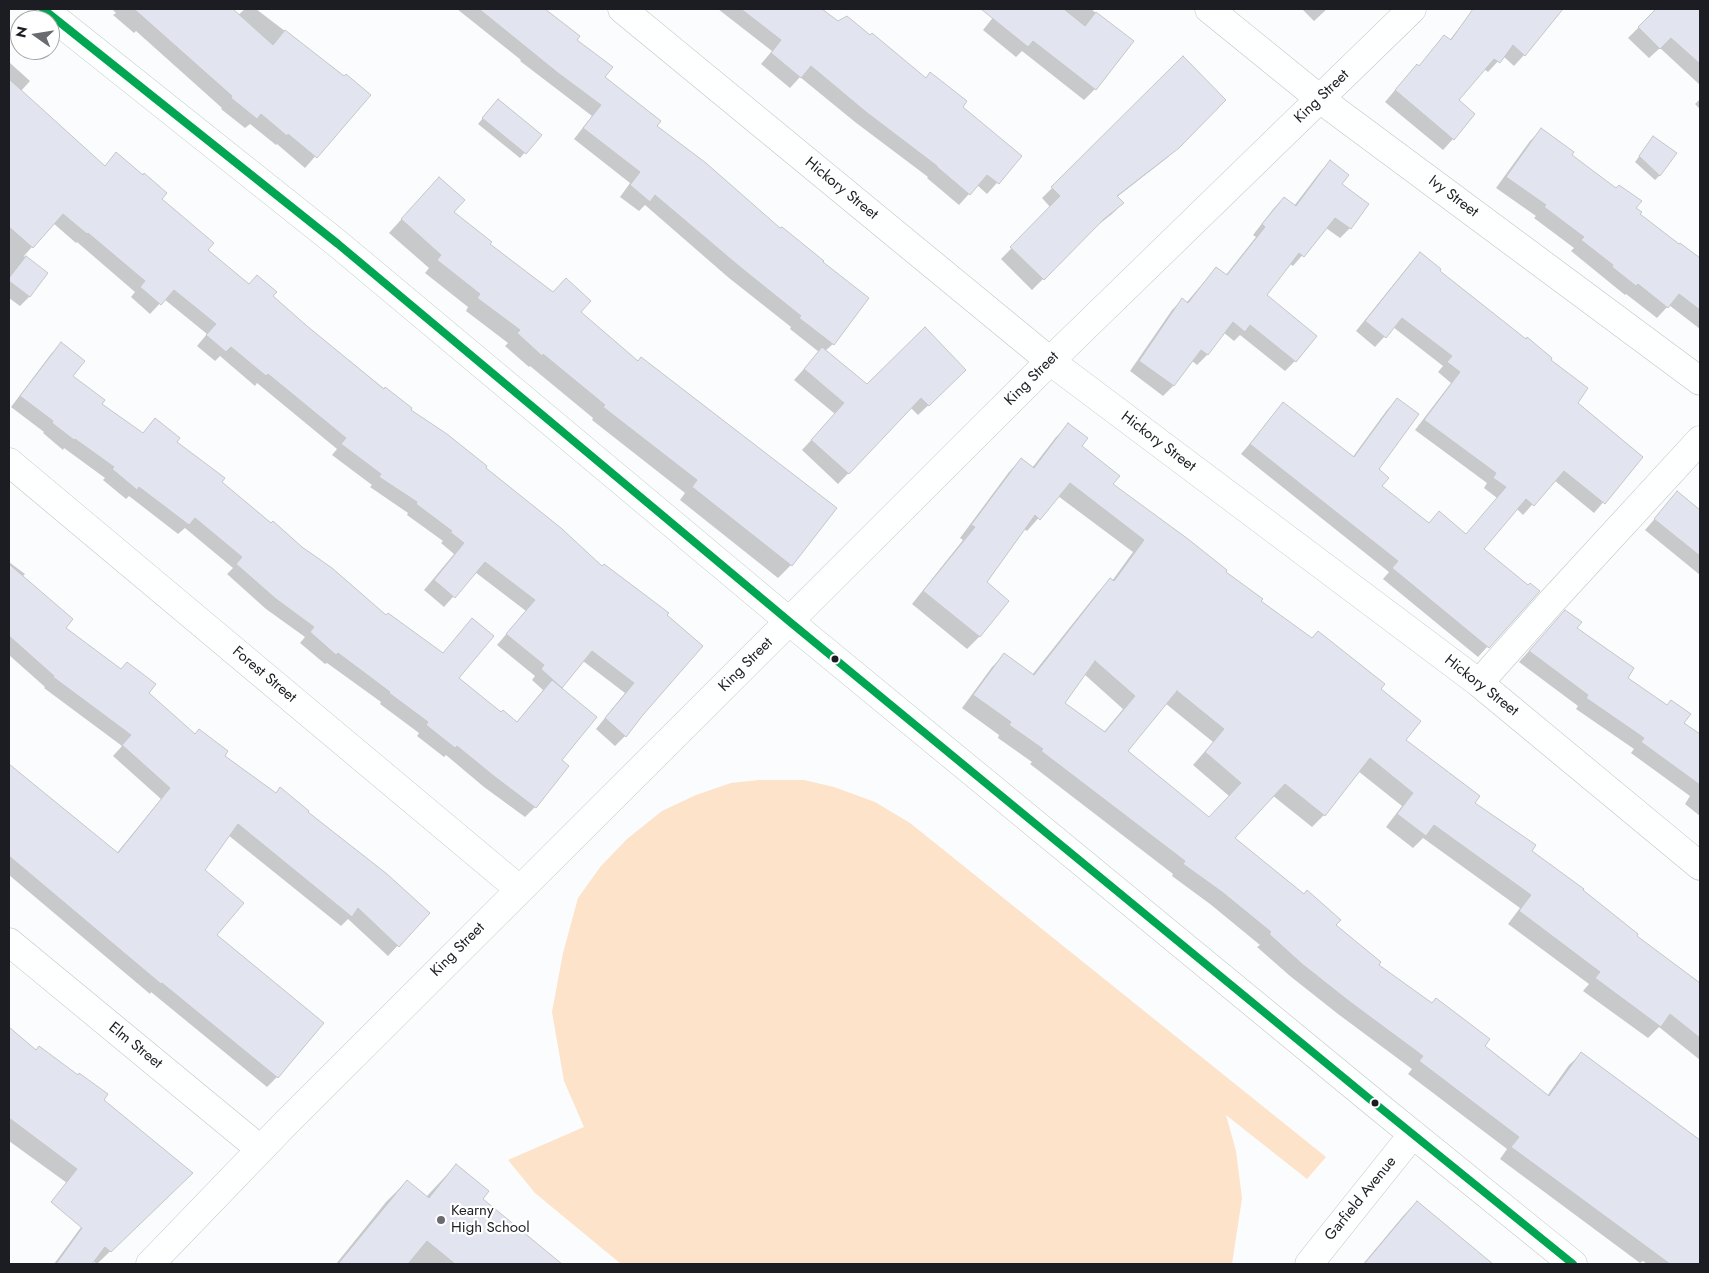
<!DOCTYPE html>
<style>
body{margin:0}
#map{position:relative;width:1709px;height:1273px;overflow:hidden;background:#fbfcfd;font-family:Jost,sans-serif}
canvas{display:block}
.frame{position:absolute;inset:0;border:10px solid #1c1d22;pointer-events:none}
.north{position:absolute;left:10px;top:10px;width:50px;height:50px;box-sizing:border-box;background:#fff;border:1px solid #a4a5a7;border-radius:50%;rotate:283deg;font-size:14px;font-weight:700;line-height:20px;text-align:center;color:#1c1d22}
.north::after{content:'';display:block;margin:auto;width:18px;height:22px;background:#6a6b6f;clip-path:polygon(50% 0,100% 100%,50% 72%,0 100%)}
</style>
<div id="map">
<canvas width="1709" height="1273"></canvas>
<div class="frame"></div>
<div class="north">N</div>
</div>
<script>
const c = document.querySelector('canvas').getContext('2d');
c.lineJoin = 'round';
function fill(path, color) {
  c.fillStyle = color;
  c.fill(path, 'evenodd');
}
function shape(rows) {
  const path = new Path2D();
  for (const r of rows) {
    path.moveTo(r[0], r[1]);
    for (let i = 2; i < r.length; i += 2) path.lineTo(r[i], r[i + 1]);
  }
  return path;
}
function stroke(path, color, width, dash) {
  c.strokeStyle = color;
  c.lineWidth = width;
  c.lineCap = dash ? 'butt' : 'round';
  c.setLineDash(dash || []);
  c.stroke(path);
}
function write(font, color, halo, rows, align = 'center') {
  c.font = font + ' Jost,sans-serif';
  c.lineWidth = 4.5;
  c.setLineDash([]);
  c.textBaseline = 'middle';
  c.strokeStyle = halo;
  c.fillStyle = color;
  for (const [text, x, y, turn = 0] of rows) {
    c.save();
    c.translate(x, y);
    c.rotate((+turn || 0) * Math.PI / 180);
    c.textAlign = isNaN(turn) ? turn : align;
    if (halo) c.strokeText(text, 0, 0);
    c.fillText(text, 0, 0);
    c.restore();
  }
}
fill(shape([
 [759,780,804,780,834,787,875,802,910,823,1326,1157,1307,1179,1226,1115,1236,1151,1242,1198,1232,1264,621,1264,535,1193,508,1160,584,1127,564,1081,552,1012,563,953,578,898,601,866,627,839,662,811,696,795,731,783]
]), '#fce3ca');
fill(shape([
 [112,9,231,9,238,15,245,9,256,9,369,95,305,168,277,144,276,145,250,124,245,128,221,109,222,108,136,31,134,33,113,15,116,13],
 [457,9,544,9,578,37,575,40,604,77,655,126,833,344,825,351,867,386,954,381,918,415,911,408,838,484,802,450,835,414,794,380,819,352,790,329,791,327,729,278,645,205,639,211,620,197,630,183,574,139,592,116,520,61,521,60],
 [718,9,820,9,838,23,961,107,1021,156,987,194,977,185,959,205,927,178,928,177,855,122,800,77,790,88,761,64,772,51],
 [988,9,1091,9,1132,41,1095,89,1084,100,1022,51,1016,57,983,30,995,15],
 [1302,9,1327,9,1314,21],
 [1474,9,1561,9,1524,55,1514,66,1503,56,1488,72,1484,69,1457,100,1453,139,1443,150,1385,102,1406,77,1418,67,1444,37,1449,41],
 [1657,9,1700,9,1700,85,1660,48,1649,58,1628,38],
 [1183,58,1224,100,1167,158,1117,197,1123,203,1112,214,1093,229,1032,290,1001,259,1051,208,1042,198],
 [9,62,30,81,21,91,104,167,117,154,206,250,249,285,272,296,307,327,484,469,602,568,667,613,642,715,625,736,615,746,596,729,625,693,583,661,560,688,560,760,568,766,535,807,525,817,484,787,446,755,444,757,417,736,419,733,380,704,381,702,327,663,325,664,300,643,305,637,266,609,227,574,233,568,185,528,178,534,129,496,126,499,103,480,105,478,64,448,63,450,43,433,44,432,11,407,51,354,61,344,71,376,101,404,142,434,156,419,175,442,220,482,501,713,516,723,543,690,532,680,535,676,497,645,526,611,475,572,444,607,424,590,454,554,441,543,443,541,407,515,408,513,370,487,372,485,332,455,337,449,257,383,255,386,220,356,215,361,197,346,207,334,164,299,150,314,131,297,135,292,77,242,76,243,53,223,24,256,46,274,30,296,20,306,9,298,9,218,24,200,9,187],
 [1700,99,1700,109,1695,104],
 [493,106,540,135,520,158,478,124],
 [1541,130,1635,208,1638,214,1679,246,1680,244,1700,260,1700,329,1669,305,1657,318,1626,294,1625,295,1571,251,1574,248,1534,218,1536,216,1496,188,1530,141],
 [1649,143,1660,175,1655,180,1635,162],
 [1330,162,1340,184,1350,228,1340,238,1326,228,1293,266,1290,264,1265,296,1315,336,1295,361,1285,371,1240,335,1234,341,1223,332,1207,355,1197,365,1191,360,1174,385,1163,396,1130,371,1172,310,1182,300,1186,303,1216,268,1225,276,1256,237,1253,235,1274,208,1284,198,1294,206,1320,172],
 [427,191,489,244,579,312,791,565,778,578,680,500,685,493,592,420,593,418,530,366,529,367,505,346,508,343,466,311,468,307,425,273,429,268,389,233],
 [1420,254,1438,271,1549,360,1576,403,1642,457,1594,513,1554,480,1523,515,1516,508,1482,550,1527,587,1538,591,1478,657,1383,579,1389,572,1241,454,1283,404,1352,458,1387,410,1397,400,1377,469,1380,486,1428,524,1466,535,1497,498,1484,488,1487,483,1415,430,1451,383,1438,372,1443,366,1393,327,1375,347,1356,331,1410,264],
 [1069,425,1080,446,1111,485,1225,572,1260,601,1379,689,1404,740,1473,804,1635,936,1700,983,1700,1060,1659,1027,1648,1038,1583,991,1589,984,1508,924,1520,908,1423,838,1413,848,1386,827,1402,806,1358,771,1324,815,1312,827,1272,795,1233,838,1377,965,1547,1096,1569,1065,1582,1053,1700,1141,1700,1187,1689,1202,1700,1212,1700,1264,1647,1264,1643,1261,1640,1263,1500,1159,1507,1149,1408,1074,1412,1069,1338,1014,1290,976,1257,947,1260,945,1210,904,1172,876,1173,874,1030,764,1032,762,998,738,999,735,962,708,992,667,1004,655,1032,675,1098,592,1111,580,1112,581,1133,552,1058,496,1027,531,1024,529,985,583,1008,601,979,637,967,649,912,604,963,540,960,538,1009,472,1021,459,1032,468,1056,437],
 [1084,674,1123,709,1104,732,1064,703],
 [1165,703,1213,742,1193,765,1229,796,1208,819,1126,751],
 [1677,493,1700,511,1700,575,1645,530],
 [9,562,25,574,22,577,64,628,147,693,195,735,275,794,306,813,428,913,388,956,348,919,341,926,228,835,203,870,215,935,277,1077,267,1087,151,992,150,994,9,875,9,766,116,854,161,799,113,756,122,746,44,688,45,687,9,655],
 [1555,622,1576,629,1626,678,1700,735,1700,816,1685,804,1690,796,1631,753,1634,749,1576,709,1578,706,1519,662],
 [9,1029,35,1052,126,1120,67,1183,9,1141],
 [136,1152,191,1173,97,1264,93,1261,90,1264,54,1264],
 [456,1165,481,1199,560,1264,408,1263,336,1264,386,1202,407,1181,426,1197],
 [1417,1202,1481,1257,1475,1264,1363,1264,1404,1215]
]), '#0003');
const building = shape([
 [134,9,233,9,273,45,285,30,344,76,346,74,371,95,317,158,288,134,287,136,261,114,257,119,231,98,232,96,134,9],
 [479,9,545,9,580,36,577,40,613,67,605,77,661,121,657,126,706,163,780,228,782,227,824,261,823,262,869,298,834,345,799,318,801,316,740,267,655,195,650,202,630,185,640,172,583,128,601,105,558,73,479,9],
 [741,9,822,9,838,21,847,16,870,35,872,33,926,78,930,72,967,101,963,107,1022,156,999,184,987,175,970,195,937,167,937,166,866,112,811,66,801,78,771,53,781,40,741,9],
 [981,9,1064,9,1085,26,1096,12,1134,41,1096,90,1033,41,1028,47,981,9],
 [1473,9,1563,9,1525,56,1513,45,1500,63,1494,59,1459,100,1475,114,1454,140,1395,90,1417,64,1419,66,1444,35,1451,40,1473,9],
 [1656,9,1700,9,1700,64,1671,38,1660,49,1638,27,1656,9],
 [1183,56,1226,100,1179,148,1117,196,1124,203,1104,219,1044,280,1010,247,1060,196,1051,187,1183,56],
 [9,79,105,166,116,152,143,175,144,173,167,193,162,199,214,243,208,250,249,284,257,275,277,292,273,296,307,326,384,389,385,387,412,408,411,410,447,434,487,466,486,468,561,528,602,566,604,564,669,613,667,615,703,646,643,715,626,737,605,718,634,683,592,651,562,688,541,669,544,665,506,634,535,600,485,562,455,598,434,580,464,543,450,532,452,531,416,504,417,502,379,477,381,474,341,444,346,438,268,374,266,376,231,347,226,352,206,335,216,324,174,290,161,305,140,287,145,281,88,233,87,234,63,214,33,248,9,227,9,79],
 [498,99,542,135,526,154,482,118,498,99],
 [1541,128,1574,152,1572,155,1616,188,1619,185,1642,201,1636,208,1642,212,1640,214,1679,244,1680,243,1700,258,1700,310,1679,294,1668,308,1638,284,1636,286,1612,267,1613,265,1581,240,1584,237,1544,207,1546,205,1506,177,1541,128],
 [1653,136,1677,153,1660,176,1639,156,1653,136],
 [1330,160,1349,175,1342,184,1369,204,1351,229,1335,218,1304,257,1299,253,1267,295,1317,336,1296,362,1250,325,1245,332,1233,322,1208,355,1201,350,1174,386,1139,361,1182,298,1188,303,1216,267,1227,275,1265,227,1262,224,1284,197,1296,206,1330,160],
 [439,177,465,200,454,212,492,242,490,244,553,292,566,278,591,301,581,312,638,361,641,357,837,508,792,566,692,487,697,480,603,407,605,405,543,354,542,356,517,333,520,330,477,298,480,294,437,260,441,255,401,219,439,177],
 [1420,252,1441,269,1440,271,1526,339,1527,337,1552,358,1551,360,1588,388,1578,403,1643,457,1605,504,1564,471,1534,506,1526,499,1484,549,1528,585,1530,583,1540,591,1489,648,1392,568,1398,561,1250,444,1283,402,1354,457,1397,398,1419,414,1379,469,1389,478,1382,486,1429,523,1439,511,1466,534,1506,487,1493,478,1496,473,1424,420,1460,372,1447,362,1452,356,1402,318,1386,338,1365,321,1420,252],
 [26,256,48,273,30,297,9,281,9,278,26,256],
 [925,327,966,370,929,406,921,398,849,474,811,440,844,403,804,369,822,347,867,384,925,327],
 [61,342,85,361,73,376,105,400,102,404,143,433,155,418,180,438,177,442,225,478,222,482,271,523,273,521,302,547,332,568,386,615,388,613,443,653,472,618,494,636,459,678,501,712,503,710,517,722,552,680,597,717,562,760,569,766,536,808,495,777,457,746,455,748,426,725,428,722,389,693,390,692,338,653,336,655,310,632,314,627,276,599,236,564,242,557,195,518,189,525,139,487,137,490,112,469,114,467,75,439,74,440,52,423,53,421,20,396,61,342],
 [1068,423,1088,438,1082,446,1120,476,1113,484,1188,539,1227,570,1226,572,1263,599,1261,601,1312,638,1318,631,1385,684,1381,689,1421,721,1406,740,1480,796,1475,803,1536,845,1532,851,1584,889,1583,890,1638,934,1637,936,1700,983,1700,1038,1670,1014,1661,1027,1595,978,1600,972,1519,911,1531,895,1434,825,1426,836,1397,814,1413,793,1370,758,1325,816,1285,784,1235,838,1304,894,1307,890,1341,920,1336,925,1381,962,1379,965,1432,1003,1436,998,1490,1039,1485,1046,1549,1096,1581,1052,1700,1140,1700,1264,1670,1264,1511,1147,1519,1137,1419,1061,1423,1056,1350,1002,1302,964,1269,934,1271,932,1222,892,1183,864,1185,861,1041,751,1043,749,1009,725,1011,722,973,695,1004,653,1034,675,1110,578,1114,581,1144,540,1070,483,1040,520,1035,515,987,582,1009,601,980,637,923,591,975,527,971,525,1021,458,1034,468,1068,423],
 [1095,661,1135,696,1105,732,1065,703,1095,661],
 [1177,691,1224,729,1205,752,1241,783,1209,817,1128,751,1177,691],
 [1677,491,1700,510,1700,556,1654,519,1677,491],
 [9,564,73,619,66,628,121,669,127,662,156,684,149,693,195,734,199,729,228,751,225,756,276,793,280,787,309,811,308,812,387,874,430,913,399,947,358,908,352,917,238,824,205,870,244,903,217,935,324,1023,278,1078,162,983,161,984,9,856,9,764,118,853,170,788,122,745,131,735,53,677,54,676,9,636,9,564],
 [1565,610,1582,622,1577,628,1634,668,1628,678,1667,705,1671,700,1691,714,1684,723,1700,734,1700,785,1641,742,1644,738,1586,698,1588,695,1529,651,1565,610],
 [9,1027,36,1050,39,1046,78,1075,79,1073,108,1094,104,1100,193,1173,111,1252,105,1247,92,1264,56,1264,82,1228,51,1202,77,1169,9,1118,9,1027],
 [456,1164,489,1191,483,1199,562,1264,455,1264,427,1241,408,1264,338,1264,407,1180,429,1198,456,1164],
 [1417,1201,1493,1264,1364,1264,1417,1201]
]);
fill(building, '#e2e5ef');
stroke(building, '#c4c6c8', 1);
const minor = shape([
 [43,9,338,244,790,622,1383,1110,1573,1264],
 [622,9,1050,361,1479,683,1700,866],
 [1209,9,1320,99,1700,381],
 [9,462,519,889],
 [1479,683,1553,600,1700,440],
 [9,942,260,1149],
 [150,1264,286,1123,1050,361,1412,9],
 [1309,1264,1413,1134]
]);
stroke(minor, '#c2c3c5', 29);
stroke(minor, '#feffff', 28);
stroke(shape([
 [43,9,338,244,790,622,1383,1110,1573,1264]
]), '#00a651', 8);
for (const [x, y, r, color] of [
 [835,659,4.5,"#1c1d22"],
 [1375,1103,4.5,"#1c1d22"],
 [441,1220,5,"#6a6b6f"]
]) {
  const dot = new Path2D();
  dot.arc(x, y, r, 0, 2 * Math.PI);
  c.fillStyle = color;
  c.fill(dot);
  stroke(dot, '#fff', 2);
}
write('15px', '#1c1d22', '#fff', [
 ["King Street",1322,97,-44],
 ["Hickory Street",841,189,39],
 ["Ivy Street",1453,197,37],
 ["King Street",1032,379,-45],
 ["Hickory Street",1158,442,37],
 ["King Street",746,665,-45],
 ["Forest Street",264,675,40],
 ["Hickory Street",1481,686,38],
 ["King Street",458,950,-45],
 ["Elm Street",135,1046,39],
 ["Garfield Avenue",1361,1199,-51]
]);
write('15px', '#1c1d22', '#fff', [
 ["Kearny",451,1211],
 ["High School",451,1228]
], 'left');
</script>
